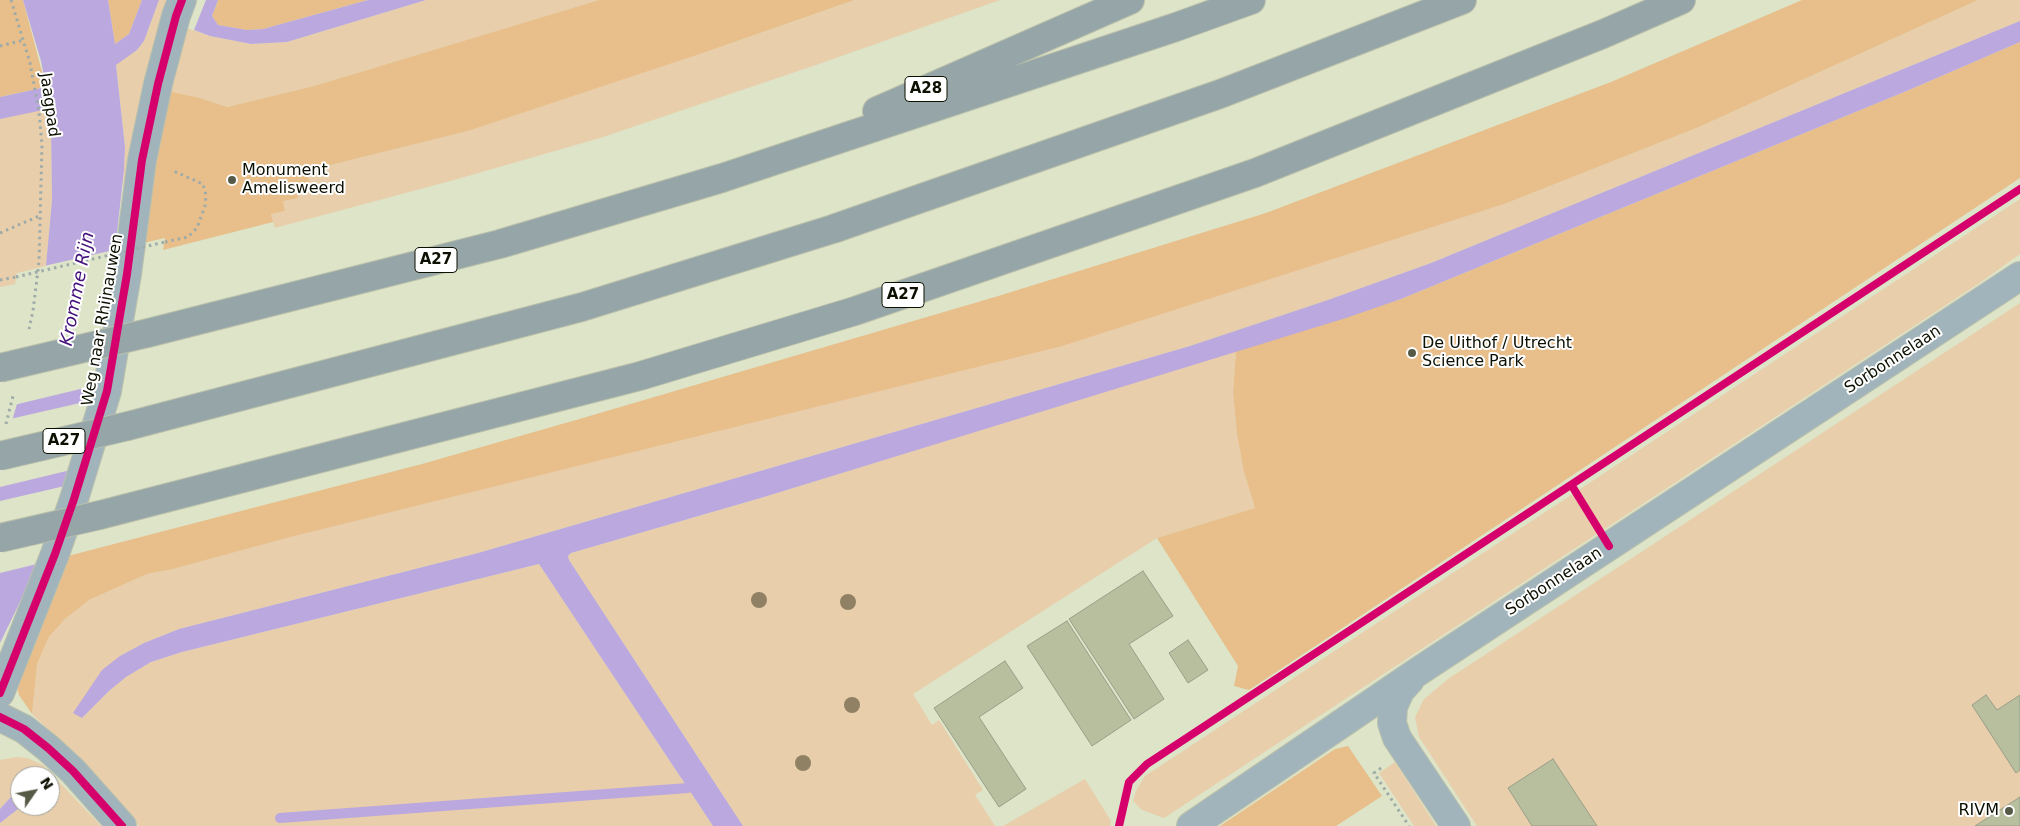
<!DOCTYPE html>
<style>
body{margin:0}
#map{position:relative;width:2020px;height:826px;overflow:hidden;background:#dde4c8;font-family:"DejaVu Sans",sans-serif}
canvas{display:block}
.north{position:absolute;left:10px;top:766px;width:50px;height:50px;box-sizing:border-box;background:#fff;border:1px solid #9e9f99;border-radius:50%;rotate:57deg;font-size:14px;font-weight:700;line-height:20px;text-align:center;color:#0c1001}
.north::after{content:'';display:block;margin:auto;width:18px;height:22px;background:#555a47;clip-path:polygon(50% 0,100% 100%,50% 72%,0 100%)}
</style>
<div id="map">
<canvas width="2020" height="826"></canvas>
<div class="north">N</div>
</div>
<script>
const c = document.querySelector('canvas').getContext('2d');
c.lineJoin = 'round';
function fill(path, color) {
  c.fillStyle = color;
  c.fill(path, 'evenodd');
}
function shape(rows) {
  const path = new Path2D();
  for (const r of rows) {
    path.moveTo(r[0], r[1]);
    for (let i = 2; i < r.length; i += 2) path.lineTo(r[i], r[i + 1]);
  }
  return path;
}
function stroke(path, color, width, dash) {
  c.strokeStyle = color;
  c.lineWidth = width;
  c.lineCap = dash ? 'butt' : 'round';
  c.setLineDash(dash || []);
  c.stroke(path);
}
function write(font, color, halo, rows, align = 'center') {
  c.font = font + ' "DejaVu Sans",sans-serif';
  c.lineWidth = 4;
  c.setLineDash([]);
  c.textBaseline = 'middle';
  c.strokeStyle = halo;
  c.fillStyle = color;
  for (const [text, x, y, turn = 0] of rows) {
    c.save();
    c.translate(x, y);
    c.rotate((+turn || 0) * Math.PI / 180);
    c.textAlign = isNaN(turn) ? turn : align;
    if (halo) c.strokeText(text, 0, 0);
    c.fillText(text, 0, 0);
    c.restore();
  }
}
fill(shape([
 [159,0,172,0,115,259,123,189,125,147,116,64,137,50,144,41],
 [426,0,599,0,314,86,227,107,200,98,163,90,181,26,210,36,251,44,287,42],
 [856,0,1000,0,816,65,600,138,454,180,275,228,273,222,271,214,285,211,283,201,306,171,468,131,700,54],
 [1978,0,2020,0,2020,21,1431,263,1325,301,1190,346,478,553,179,629,144,643,120,656,82,718,109,691,126,677,151,662,182,652,539,564,713,826,139,826,86,765,32,714,37,664,49,637,65,619,89,600,147,574,173,569,1507,203,1699,127],
 [48,108,51,125,52,199,46,266,17,273,15,284,0,287,0,119],
 [2020,199,2020,254,1981,282,1164,818,1142,810,1133,801,1136,791,1145,776],
 [2020,303,2020,797,1975,826,1477,826,1419,737,1415,717,1424,699,1448,679],
 [1236,351,1233,392,1237,435,1244,472,1255,508,1157,538,913,694,932,725,939,720,983,790,975,795,995,826,743,826,569,560,568,556,571,553,764,497],
 [17,757,27,758,43,765,101,826,0,826,0,823,22,806,50,806,50,776,20,776,20,798,15,796,10,798,0,809,0,760],
 [1395,762,1436,826,1414,826,1379,773],
 [1085,779,1111,821,1110,826,1003,826]
]), '#e8ceab');
fill(shape([
 [0,0,23,0,46,87,0,97],
 [108,0,142,0,129,34,115,44],
 [218,0,368,0,263,29,247,30,218,25,212,16],
 [599,0,855,0,700,54,468,131,306,171,310,184,295,187,298,198,283,201,285,211,271,214,273,222,163,250,165,238,139,244,163,90,200,98,227,107,314,86],
 [1802,0,1978,0,1699,127,1507,203,1062,346,294,536,173,569,147,574,89,600,65,619,49,637,37,664,32,714,19,695,16,683,64,557,422,464,576,420,995,297,1266,213,1611,82],
 [2020,42,2020,178,1249,690,1234,686,1238,666,1157,538,1255,508,1244,472,1237,435,1233,392,1236,351,1401,299,1909,90],
 [1348,746,1382,796,1336,826,1220,826,1335,749]
]), '#e8be8b');
fill(shape([
 [23,0,108,0,115,44,129,34,142,0,159,0,144,41,137,50,116,65,125,147,124,170,107,322,94,387,72,472,39,563,0,643,0,461,17,404,45,276,52,200,51,125,48,109,0,119,0,97,46,87,41,61],
 [206,0,218,0,212,16,218,25,247,30,263,29,368,0,426,0,287,42,251,44,210,36,194,30],
 [2020,21,2020,42,1909,90,1401,299,1346,318,764,497,571,553,568,556,569,560,743,826,713,826,539,564,182,652,151,662,126,677,109,691,82,718,73,713,102,670,120,656,144,643,179,629,478,553,1190,346,1325,301,1431,263],
 [15,796,20,798,20,806,22,806,0,823,0,809,10,798]
]), '#bba8de');
fill(shape([
 [118,249,97,385,14,405,44,266],
 [93,400,75,469,0,487,0,452,10,419],
 [69,485,41,563,0,573,0,501]
]), '#dde4c8');
stroke(shape([
 [280,818,688,788]
]), '#bba8de', 10);
const building = shape([
 [1143,571,1173,616,1129,644,1164,699,1134,719,1069,619,1143,571],
 [1067,621,1131,720,1092,746,1027,646,1067,621],
 [1188,640,1208,670,1188,683,1169,653,1188,640],
 [1005,661,1023,688,979,717,1026,789,999,807,934,708,1005,661],
 [1986,695,1997,710,2020,695,2020,770,2016,773,1972,705,1986,695],
 [1553,759,1597,826,1532,826,1508,788,1553,759],
 [2020,797,2020,826,1975,826,2020,797]
]);
fill(building, '#b8bf9f');
stroke(building, '#999e88', 1);
const street = shape([
 [1410,680,1400,691,1393,707,1392,723,1397,738,1456,826],
 [0,693,55,554,74,499,107,391,127,274,142,160,158,84,176,16,182,0],
 [0,717,24,729,48,748,73,771,122,826],
 [1191,826,1416,673,2020,276]
]);
const highway = shape([
 [877,111,1130,0],
 [148,333,500,244,722,178,1176,27,1251,0],
 [128,426,582,307,833,229,1220,94,1462,0],
 [100,515,640,376,855,311,1255,173,1603,34,1681,0]
]);
stroke(street, '#bbc0ab', 30);
stroke(highway, '#bbc0ab', 30);
stroke(shape([
 [11,0,30,63,39,112,42,145,39,262,33,311,29,329],
 [0,46,24,40],
 [0,233,39,216],
 [165,242,188,237,197,228,205,206,206,195,203,184,171,170],
 [0,280,16,277],
 [6,424,13,396],
 [1381,768,1374,773,1409,826]
]), '#9eaba9', 3, [2.5, 4]);
stroke(street, '#a1b4bc', 28);
stroke(highway, '#96a6a8', 28);
const highwayBridge = shape([
 [0,368,148,333],
 [0,456,128,426],
 [0,538,100,515]
]);
stroke(highwayBridge, '#bbc0ab', 30, []);
stroke(shape([
 [16,277,165,242]
]), '#9eaba9', 3, [2.5, 4]);
stroke(highwayBridge, '#96a6a8', 28);
stroke(shape([
 [1572,486,1609,546],
 [0,693,55,554,74,499,107,391,127,274,142,160,158,84,176,16,182,0],
 [0,717,24,729,48,748,73,771,122,826],
 [1119,826,1129,782,1147,764,2020,189]
]), '#d6006c', 8);
c.fillStyle = '#908164';
for (const [x, y] of [
 [759,600],
 [848,602],
 [852,705],
 [803,763]
]) {
  c.beginPath();
  c.arc(x, y, 8, 0, 2 * Math.PI);
  c.fill();
}
for (const [x, y, r, color] of [
 [232,180,5,"#555a47"],
 [1412,353,5,"#555a47"],
 [2009,811,5,"#555a47"]
]) {
  const dot = new Path2D();
  dot.arc(x, y, r, 0, 2 * Math.PI);
  c.fillStyle = color;
  c.fill(dot);
  stroke(dot, '#fff', 2);
}
for (const [x, y, w] of [
 [926,89,42],
 [436,260,42],
 [903,295,42],
 [64,441,42]
]) {
  const box = new Path2D();
  box.roundRect(x - w / 2, y - 12.5, w, 25, 4);
  c.fillStyle = '#fff';
  c.fill(box);
  stroke(box, '#0c1001', 1);
}
write('bold 15px', '#0c1001', null, [
 ["A28",926,89],
 ["A27",436,260],
 ["A27",903,295],
 ["A27",64,441]
]);
write('16px', '#0c1001', '#fff', [
 ["Jaagpad",49,105,82],
 ["Weg naar Rhijnauwen",103,320,-80],
 ["Sorbonnelaan",1893,360,-33],
 ["Sorbonnelaan",1554,582,-33]
]);
write('16px', '#0c1001', '#fff', [
 ["Monument",242,171],
 ["Amelisweerd",242,189],
 ["De Uithof / Utrecht",1422,344],
 ["Science Park",1422,362],
 ["RIVM",1999,811,"right"]
], 'left');
write('italic 18px', '#45127b', '#fff', [
 ["Kromme Rijn",78,289,-79]
]);
</script>
